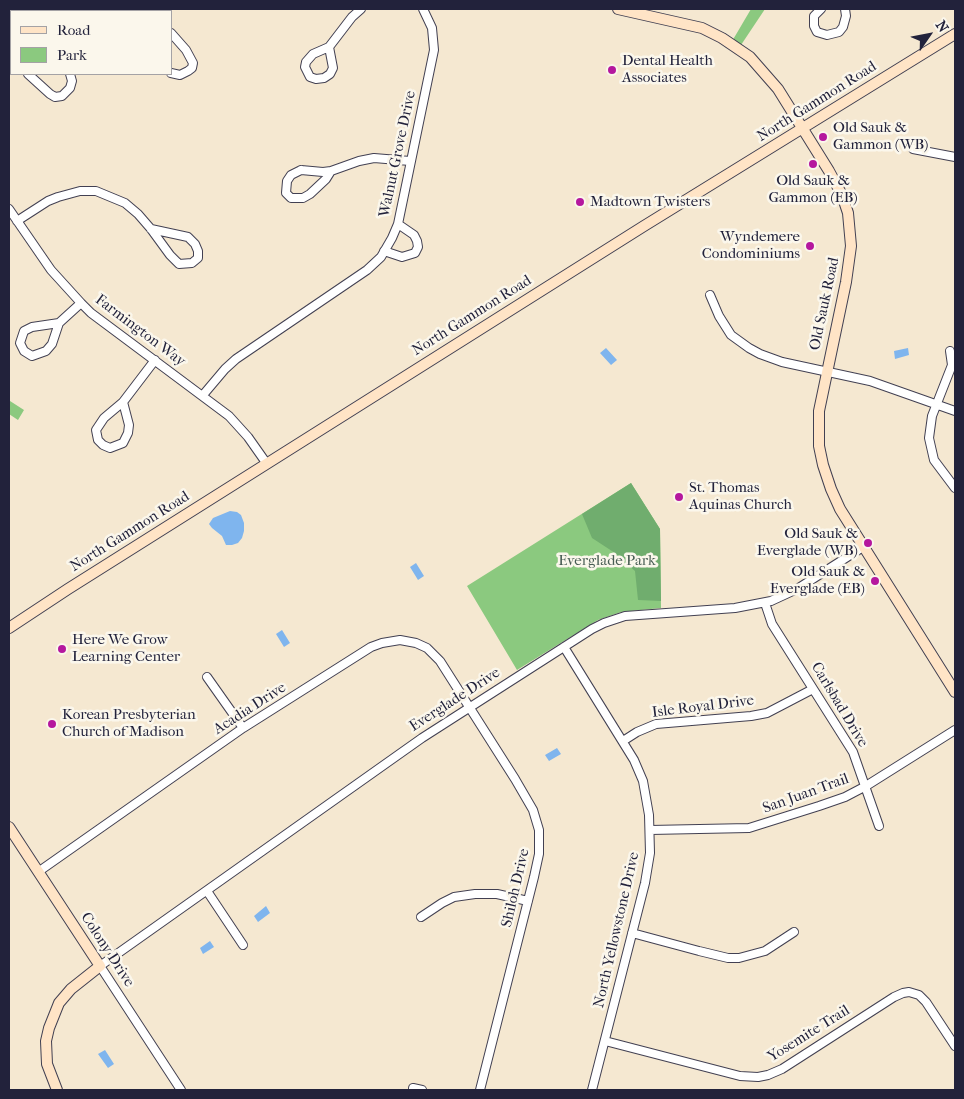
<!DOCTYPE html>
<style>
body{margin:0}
#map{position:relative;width:964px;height:1099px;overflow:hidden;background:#f5e8d1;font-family:"IM FELL French Canon",serif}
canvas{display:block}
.frame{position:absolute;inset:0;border:10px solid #22223b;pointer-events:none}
.legend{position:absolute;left:10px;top:10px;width:162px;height:65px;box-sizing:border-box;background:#fbf7ec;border:1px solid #a4a2a5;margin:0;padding:6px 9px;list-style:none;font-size:15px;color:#22223b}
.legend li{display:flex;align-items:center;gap:10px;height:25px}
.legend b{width:25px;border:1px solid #a4a2a5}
.north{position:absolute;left:904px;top:10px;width:50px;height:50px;-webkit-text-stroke:4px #fbf7ec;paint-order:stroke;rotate:57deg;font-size:14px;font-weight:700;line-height:20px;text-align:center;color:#22223b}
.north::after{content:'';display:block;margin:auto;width:18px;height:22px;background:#22223b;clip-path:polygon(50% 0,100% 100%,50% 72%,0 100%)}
</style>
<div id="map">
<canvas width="964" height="1099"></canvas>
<div class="frame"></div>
<ul class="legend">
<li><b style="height:6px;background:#ffe4c6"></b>Road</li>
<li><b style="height:14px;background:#8bc97f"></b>Park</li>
</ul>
<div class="north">N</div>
</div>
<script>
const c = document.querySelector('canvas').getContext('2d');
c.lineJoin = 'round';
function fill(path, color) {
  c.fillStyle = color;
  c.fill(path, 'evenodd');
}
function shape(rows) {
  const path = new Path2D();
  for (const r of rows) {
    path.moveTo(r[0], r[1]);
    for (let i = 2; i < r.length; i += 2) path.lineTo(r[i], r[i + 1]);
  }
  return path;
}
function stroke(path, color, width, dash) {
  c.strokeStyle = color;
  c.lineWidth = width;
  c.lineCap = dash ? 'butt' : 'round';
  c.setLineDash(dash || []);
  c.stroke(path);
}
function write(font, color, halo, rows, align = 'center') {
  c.font = font + ' "IM FELL French Canon",serif';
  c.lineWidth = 5;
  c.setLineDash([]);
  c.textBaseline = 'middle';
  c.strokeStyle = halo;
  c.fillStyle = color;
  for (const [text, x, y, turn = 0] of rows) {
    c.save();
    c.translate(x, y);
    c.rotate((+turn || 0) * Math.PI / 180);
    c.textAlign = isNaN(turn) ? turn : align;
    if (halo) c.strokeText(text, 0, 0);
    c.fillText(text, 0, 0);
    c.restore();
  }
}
fill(shape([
 [27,9,87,9,85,11,33,11],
 [751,9,765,9,739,48,731,43],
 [10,401,24,410,18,420,9,414,9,404],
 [631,483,660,529,661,608,621,612,598,620,517,670,467,586]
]), '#8bc97f');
fill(shape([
 [631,483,660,529,661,601,638,600,635,571,615,553,592,538,582,514]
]), '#70ad6e');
fill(shape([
 [606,348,617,360,611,365,600,353],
 [908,348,909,355,895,359,894,351],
 [230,511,237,512,241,515,244,523,244,531,242,538,238,543,232,545,226,545,222,536,212,528,209,524,213,518],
 [416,563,424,576,418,580,410,567],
 [282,630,290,643,284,647,276,634],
 [557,748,561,754,549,761,545,755],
 [266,906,270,913,258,922,254,916],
 [210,941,214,947,203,954,200,948],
 [105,1050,114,1064,108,1068,98,1054]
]), '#7fb5ee');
const street = shape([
 [153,9,155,11],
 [821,9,814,16,814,26,817,32,827,35,839,32,843,27,846,16,845,9],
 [171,33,186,50,193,63,192,68,188,71,180,75,171,73],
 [329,47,333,68,330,74,324,78,316,79,310,77,305,67,306,62,313,54,329,47],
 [329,47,352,17,361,9],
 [9,55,11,57],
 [28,74,50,94,55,97,62,96,70,88,72,81,70,74],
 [913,149,955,157],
 [301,170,323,172,331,171,326,179,310,194,303,198,291,198,286,193,287,181,291,175,301,170],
 [331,171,359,161,374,158,410,161],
 [9,209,51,270,81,303,91,313,229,416,248,437,267,464],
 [17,221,48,201,58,197,80,191,96,191,125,203,138,214,151,229],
 [151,229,188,237,195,244,198,251,198,258,192,263,179,264,170,255,151,229],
 [384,251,402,257,415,253,418,247,417,241,414,235,398,224],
 [710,295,719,316,731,335,749,348,760,354,782,362,870,381,955,411],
 [59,323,52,344,46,351,32,356,24,351,20,343,24,331,32,327,59,323],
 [59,323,81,303],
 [950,351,952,365,932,416,929,438,934,460,955,488],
 [203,395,225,369,236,359,367,270,381,257,392,238,398,224,434,50,432,28,423,9],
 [123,402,129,425,128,433,123,443,110,448,103,445,98,440,96,430,104,418,123,402],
 [123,402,155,360],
 [765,603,772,624,853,752,879,826],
 [564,647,634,760,643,781,649,815,650,853,645,883,592,1090],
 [207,677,243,728],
 [623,741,637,732,656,724,751,716,767,713,813,689],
 [650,830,749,828,819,806,845,797,866,786,955,730],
 [38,872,243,728,371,647,382,643,400,640,416,643,427,648,440,661,515,779,533,810,539,830,539,854,534,877,480,1090],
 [207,891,243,945],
 [421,917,442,903,454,897,475,894,497,894,528,901],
 [632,933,699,951,728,958,739,958,765,951,794,932],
 [605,1041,740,1076,758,1077,768,1075,782,1069,894,997,903,993,909,992,919,995,926,1002,955,1046],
 [413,1088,422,1090],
 [181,1090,100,966,422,738,592,629,604,623,625,616,735,608,771,601,797,589,863,547]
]);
const secondary = shape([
 [618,9,702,28,722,38,750,57,778,89,829,171,842,195,848,213,851,246,846,282,819,411,819,446,823,465,831,489,840,509,955,692],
 [9,628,68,589,644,226,955,34],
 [9,827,100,966,71,989,59,1003,49,1028,46,1041,47,1064,57,1090]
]);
stroke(street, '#424052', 10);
stroke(secondary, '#424052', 12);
stroke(street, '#fff', 8);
stroke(secondary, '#ffe4c6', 10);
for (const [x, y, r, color] of [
 [612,70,5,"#b5179e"],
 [823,137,5,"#b5179e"],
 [813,164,5,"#b5179e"],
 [580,202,5,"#b5179e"],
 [810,246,5,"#b5179e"],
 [679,497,5,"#b5179e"],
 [868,543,5,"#b5179e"],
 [875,581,5,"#b5179e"],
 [62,649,5,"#b5179e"],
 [52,724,5,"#b5179e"]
]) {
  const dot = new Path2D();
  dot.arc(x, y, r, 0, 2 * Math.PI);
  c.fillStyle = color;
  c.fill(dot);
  stroke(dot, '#fbf7ec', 2);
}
write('15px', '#22223b', '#fbf7ec', [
 ["Dental Health",622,61],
 ["Associates",622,78],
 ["Old Sauk &",833,128],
 ["Gammon (WB)",833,145],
 ["Old Sauk &",813,181,"center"],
 ["Gammon (EB)",813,198,"center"],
 ["Madtown Twisters",590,202],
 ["Wyndemere",800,237,"right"],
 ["Condominiums",800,254,"right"],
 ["St. Thomas",689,488],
 ["Aquinas Church",689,505],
 ["Old Sauk &",858,534,"right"],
 ["Everglade (WB)",858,551,"right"],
 ["Old Sauk &",865,572,"right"],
 ["Everglade (EB)",865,589,"right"],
 ["Here We Grow",72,640],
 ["Learning Center",72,657],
 ["Korean Presbyterian",62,715],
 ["Church of Madison",62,732]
], 'left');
write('15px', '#22223b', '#fbf7ec', [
 ["North Gammon Road",817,102,-32],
 ["Walnut Grove Drive",398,154,-78],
 ["Old Sauk Road",825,304,-78],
 ["North Gammon Road",472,316,-32],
 ["Farmington Way",140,331,37],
 ["North Gammon Road",130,532,-32],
 ["Everglade Drive",455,700,-33],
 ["Carlsbad Drive",839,705,59],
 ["Isle Royal Drive",703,707,-7],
 ["Acadia Drive",250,709,-33],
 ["San Juan Trail",806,794,-20],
 ["Shiloh Drive",516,888,-77],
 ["North Yellowstone Drive",617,930,-77],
 ["Colony Drive",107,950,57],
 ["Yosemite Trail",809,1034,-32]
]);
write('15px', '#475c53', '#fbf7ec', [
 ["Everglade Park",607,561]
]);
</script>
